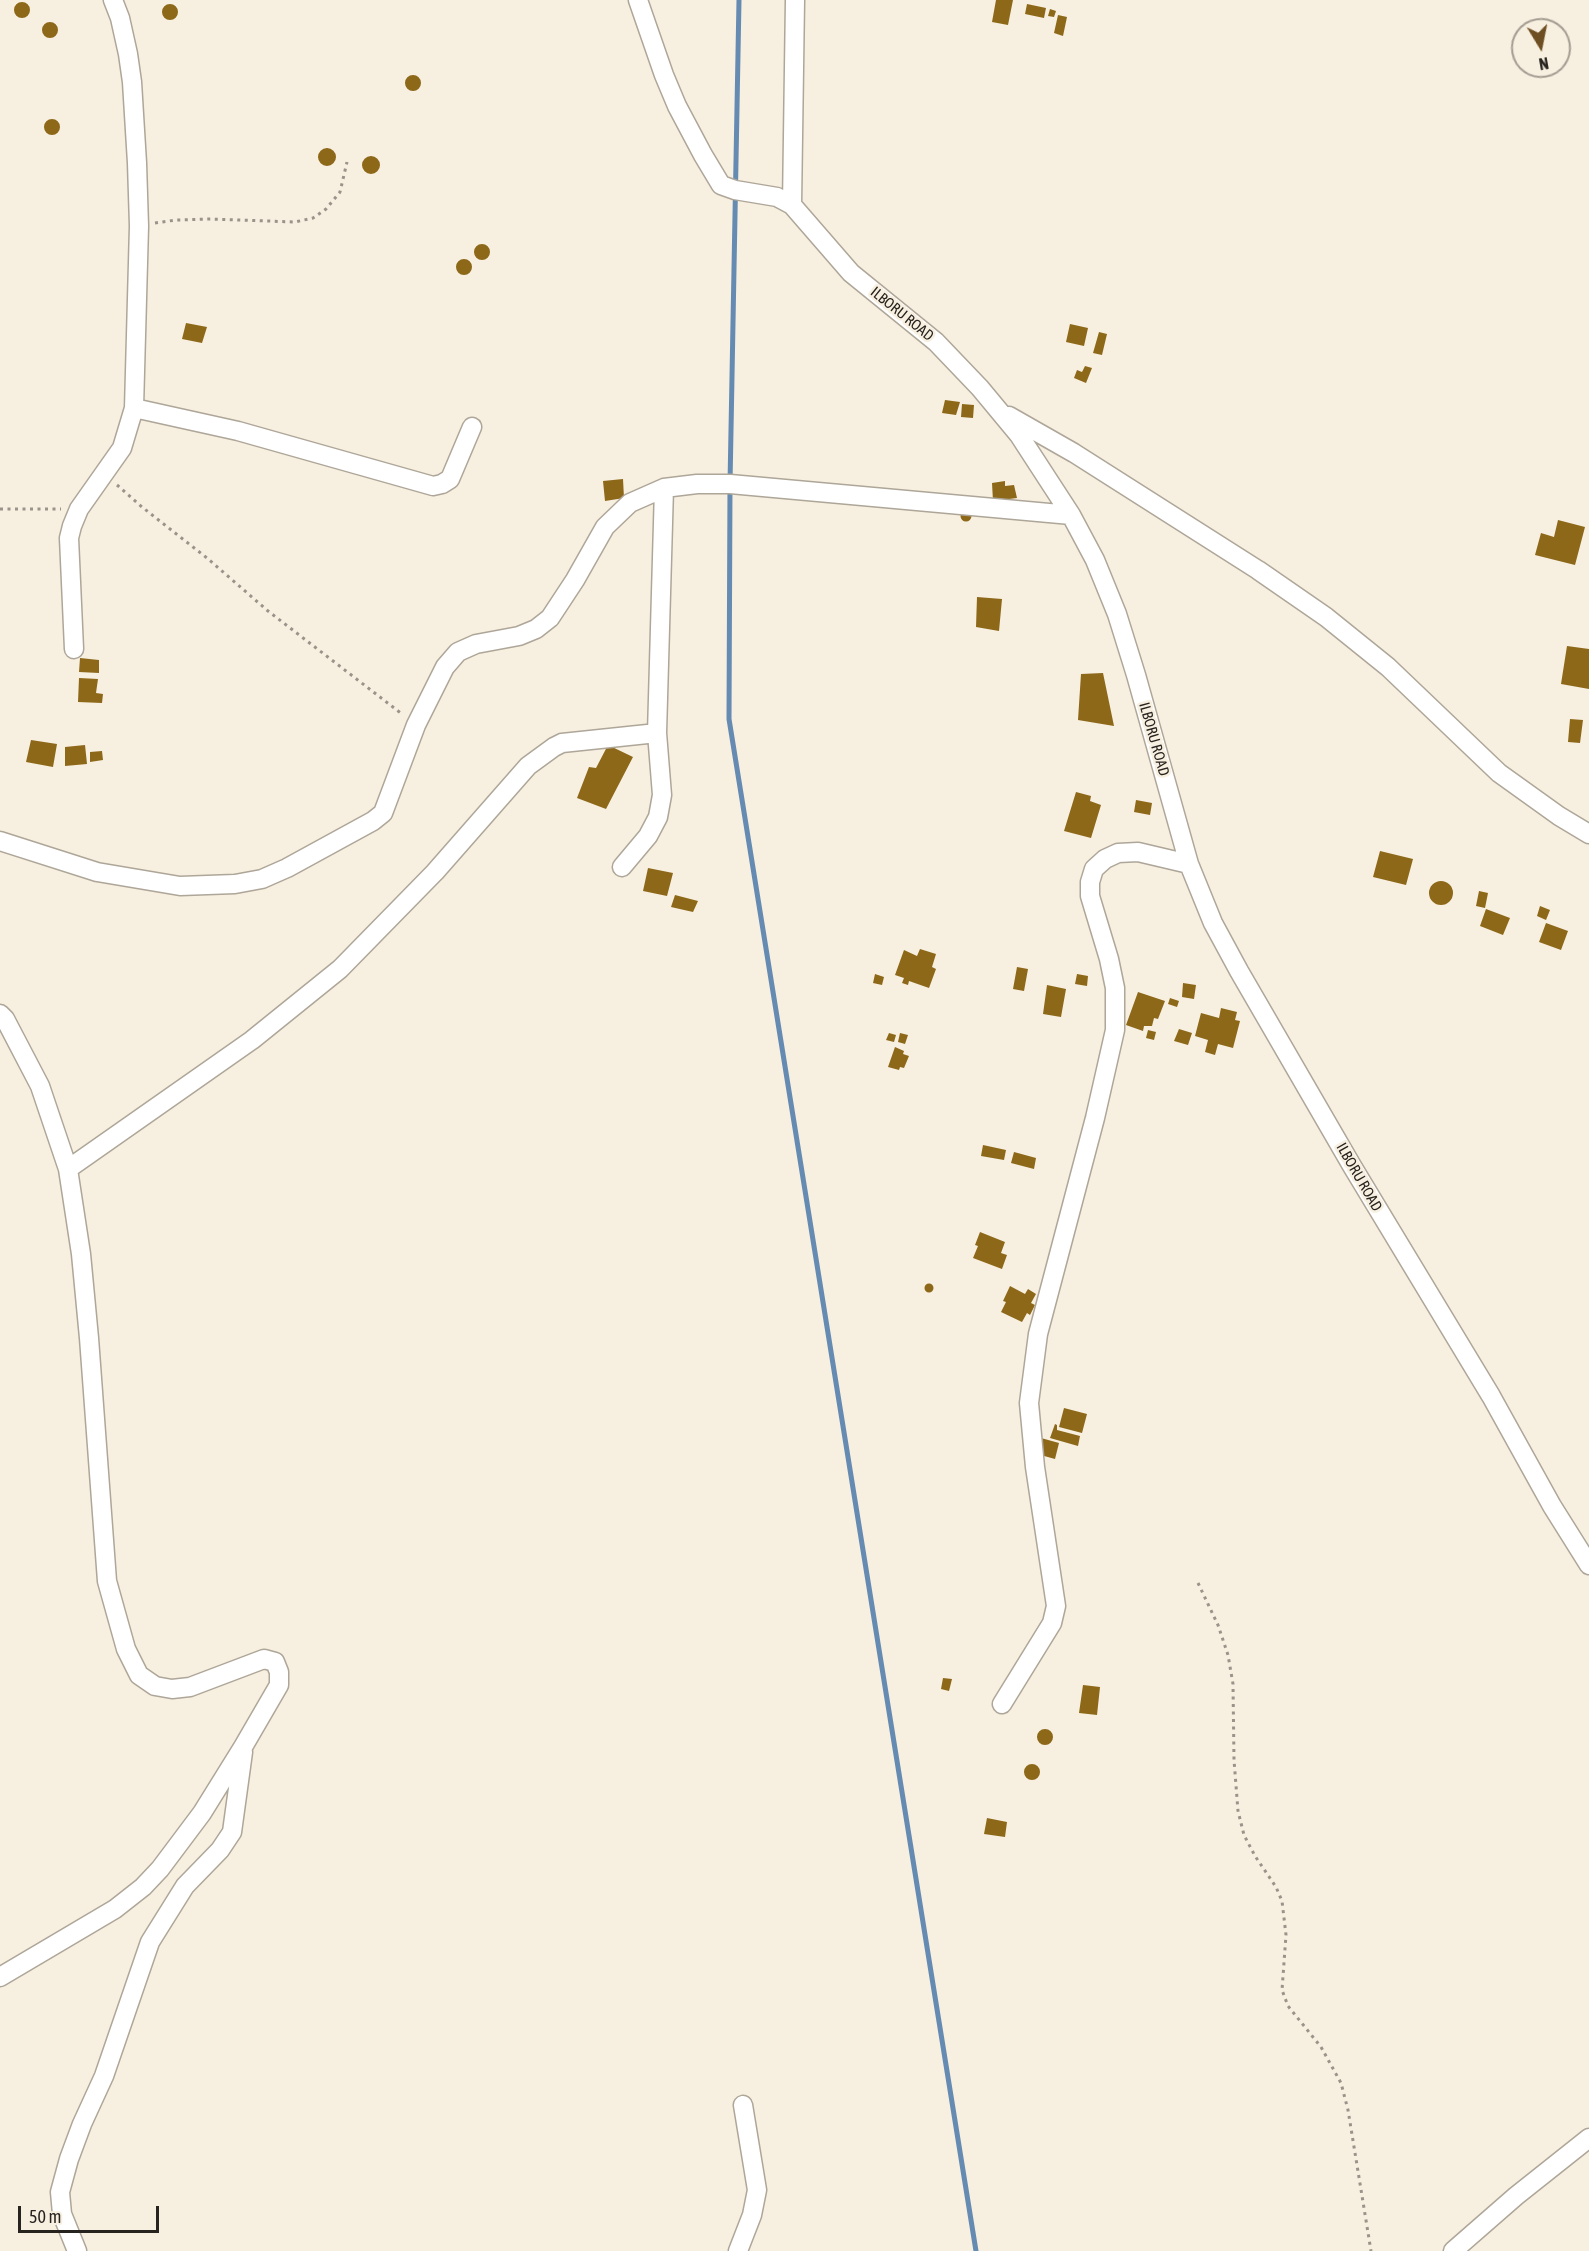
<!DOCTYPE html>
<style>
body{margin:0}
#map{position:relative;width:1589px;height:2251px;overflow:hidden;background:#f7efe0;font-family:"Asap Condensed",sans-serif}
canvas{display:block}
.north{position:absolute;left:1511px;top:18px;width:60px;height:60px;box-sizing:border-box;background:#f7efe0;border:2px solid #a49d92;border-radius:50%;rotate:170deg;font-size:16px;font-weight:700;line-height:24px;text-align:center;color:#27231e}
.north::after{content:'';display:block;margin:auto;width:21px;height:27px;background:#6e4f24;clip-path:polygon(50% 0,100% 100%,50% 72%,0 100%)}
.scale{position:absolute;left:18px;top:2206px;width:141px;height:27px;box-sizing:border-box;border:3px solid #27231e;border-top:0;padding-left:8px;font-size:18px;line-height:21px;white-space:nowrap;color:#27231e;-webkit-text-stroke:4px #f7efe0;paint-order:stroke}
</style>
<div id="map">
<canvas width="1589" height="2251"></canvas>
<div class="north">N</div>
<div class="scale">50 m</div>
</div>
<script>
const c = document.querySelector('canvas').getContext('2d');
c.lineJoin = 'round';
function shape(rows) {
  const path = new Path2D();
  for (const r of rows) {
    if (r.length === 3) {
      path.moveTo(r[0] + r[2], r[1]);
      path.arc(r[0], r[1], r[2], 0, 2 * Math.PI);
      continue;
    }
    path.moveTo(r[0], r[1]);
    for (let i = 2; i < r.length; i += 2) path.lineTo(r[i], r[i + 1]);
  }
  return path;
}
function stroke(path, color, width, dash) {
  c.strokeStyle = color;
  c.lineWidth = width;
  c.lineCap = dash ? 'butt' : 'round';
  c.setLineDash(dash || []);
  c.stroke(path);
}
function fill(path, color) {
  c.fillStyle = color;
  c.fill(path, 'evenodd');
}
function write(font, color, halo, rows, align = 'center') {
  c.font = font + ' "Asap Condensed",sans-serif';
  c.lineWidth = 5;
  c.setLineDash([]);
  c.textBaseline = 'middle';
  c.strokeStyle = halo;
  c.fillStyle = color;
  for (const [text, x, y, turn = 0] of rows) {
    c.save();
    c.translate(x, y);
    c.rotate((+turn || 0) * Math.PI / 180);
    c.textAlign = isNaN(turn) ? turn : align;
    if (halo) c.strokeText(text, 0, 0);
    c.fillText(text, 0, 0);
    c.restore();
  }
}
stroke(shape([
 [739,0,730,484,729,719,976,2251]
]), '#658bb2', 5);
fill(shape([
 [996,0,1013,0,1008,25,992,22],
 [22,10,8],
 [170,12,8],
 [1027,4,1046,8,1044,18,1025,14],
 [1050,9,1056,11,1054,17,1048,16],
 [1058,15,1067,17,1063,36,1054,33],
 [50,30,8],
 [413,83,8],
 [52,127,8],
 [327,157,9],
 [371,165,9],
 [482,252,8],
 [464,267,8],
 [186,323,207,327,202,343,182,339],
 [1070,324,1088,328,1084,346,1066,342],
 [1099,332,1107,334,1102,355,1093,353],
 [1085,366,1092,368,1086,383,1074,378,1077,370,1082,372],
 [945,400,960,402,956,415,942,413],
 [962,404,974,405,973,418,961,417],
 [623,479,624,498,605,501,603,481],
 [1005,481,1005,486,1014,485,1017,498,993,501,992,483],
 [966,516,5.5],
 [1558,520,1585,527,1575,565,1535,555,1541,533,1554,537],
 [977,597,1002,599,999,631,976,627],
 [1567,646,1589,649,1589,689,1561,684],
 [80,658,99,660,99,673,79,672],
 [1103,673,1114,726,1078,720,1081,674],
 [79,678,98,679,96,693,103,694,102,703,78,702],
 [1570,719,1583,720,1580,743,1568,742],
 [31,740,57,744,53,767,26,762],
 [85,745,87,764,65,766,65,747],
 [608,745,633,757,606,809,577,798,589,767,596,768],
 [102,751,103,760,90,762,90,752],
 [1076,792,1091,796,1090,801,1101,805,1091,838,1064,831],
 [1136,800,1152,803,1150,815,1134,812],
 [1380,851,1413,859,1406,885,1373,877],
 [648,868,673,873,667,896,643,891],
 [1441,893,12],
 [1479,891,1488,893,1485,908,1476,906],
 [675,895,698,901,693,912,671,907],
 [1540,906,1550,910,1546,920,1537,916],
 [1486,909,1510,918,1503,935,1480,926],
 [1546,923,1568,931,1561,950,1539,942],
 [920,949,936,954,932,967,936,969,929,988,909,981,908,985,902,983,904,978,895,975,904,950,917,956],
 [1017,967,1028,969,1024,991,1013,989],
 [875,974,884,977,882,985,873,983],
 [1077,974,1088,976,1087,986,1075,984],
 [1183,983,1196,985,1194,999,1182,997],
 [1047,985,1066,989,1061,1017,1043,1014],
 [1138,992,1165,1001,1158,1019,1154,1018,1152,1026,1144,1026,1143,1031,1126,1025],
 [1170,998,1179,1001,1177,1007,1168,1004],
 [1221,1008,1237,1012,1235,1020,1240,1021,1233,1048,1218,1044,1215,1055,1205,1052,1208,1040,1195,1036,1201,1013,1219,1018],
 [1179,1029,1192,1033,1188,1045,1174,1041],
 [1148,1030,1156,1032,1154,1040,1146,1038],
 [889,1033,896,1035,894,1042,886,1040],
 [900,1033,908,1035,905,1044,898,1042],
 [895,1047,904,1051,903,1054,909,1056,904,1068,900,1067,899,1070,888,1067],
 [983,1145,1006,1150,1004,1160,981,1156],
 [1014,1152,1036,1158,1034,1169,1011,1163],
 [980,1232,1005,1242,1001,1253,1007,1255,1002,1269,973,1258,978,1246,975,1245],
 [929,1288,4.5],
 [1010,1286,1025,1294,1028,1289,1036,1294,1031,1303,1035,1305,1030,1315,1027,1313,1022,1322,1001,1312,1006,1302,1003,1301],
 [1064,1408,1087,1414,1082,1433,1059,1427],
 [1055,1424,1057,1425,1057,1430,1080,1436,1078,1446,1050,1438],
 [1041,1438,1059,1443,1055,1459,1037,1454],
 [943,1678,952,1679,949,1691,941,1689],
 [1083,1685,1100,1687,1097,1715,1079,1713],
 [1045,1737,8],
 [1032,1772,8],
 [987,1818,1007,1822,1005,1837,984,1834]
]), '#8d6818');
const minor = shape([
 [638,0,664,75,677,106,703,155,721,185,735,190,777,197,792,205,851,273,936,342,980,388,1019,435,1071,515,1095,560,1117,614,1136,675,1189,864,1213,923,1239,971,1352,1166,1491,1396,1552,1506,1589,1565],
 [792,205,795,0],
 [134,408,238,431,433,486,442,484,450,479,472,427],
 [1009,416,1074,453,1258,570,1326,617,1388,667,1499,773,1559,816,1589,834],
 [74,649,69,538,72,526,79,509,122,448,134,408,139,226,137,163,132,82,128,54,120,18,113,0],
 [0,841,97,872,180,886,235,884,262,879,287,868,373,821,383,813,416,725,445,667,458,652,476,644,519,636,536,629,550,618,575,580,605,527,630,503,664,488,697,484,730,484,1071,515],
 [622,867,648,836,658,817,662,795,657,733,664,488],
 [0,1014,5,1019,40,1086,68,1169,81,1254,89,1338,107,1581,126,1649,139,1675,155,1686,172,1689,190,1687,264,1659,275,1662,279,1672,279,1685,243,1747,202,1813,160,1869,143,1887,115,1909,0,1977],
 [68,1169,252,1040,340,969,435,872,528,766,554,747,562,743,657,733],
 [1002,1704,1052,1623,1056,1606,1035,1467,1029,1403,1038,1334,1095,1118,1115,1030,1115,988,1109,959,1090,896,1090,882,1094,869,1105,859,1118,853,1138,852,1189,864],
 [77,2251,62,2214,60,2192,69,2159,82,2124,104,2076,150,1942,185,1886,220,1850,232,1832,243,1752],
 [738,2251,752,2215,757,2190,743,2105],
 [1453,2251,1516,2196,1589,2138]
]);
stroke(minor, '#aea698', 21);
stroke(shape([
 [155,223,176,220,211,219,295,222,313,218,326,209,340,192,347,162],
 [117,485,142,507,207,558,268,611,402,714],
 [0,509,61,509],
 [1198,1583,1218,1625,1228,1655,1233,1684,1234,1760,1238,1811,1244,1835,1255,1856,1276,1887,1282,1901,1286,1935,1282,1990,1288,2006,1321,2047,1341,2083,1348,2110,1371,2251]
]), '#999389', 3, [3, 4.5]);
stroke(minor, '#fff', 18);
write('15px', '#27231e', '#f7efe0', [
 ["ILBORU ROAD",902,314,39],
 ["ILBORU ROAD",1154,739,74],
 ["ILBORU ROAD",1359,1177,60]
]);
</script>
